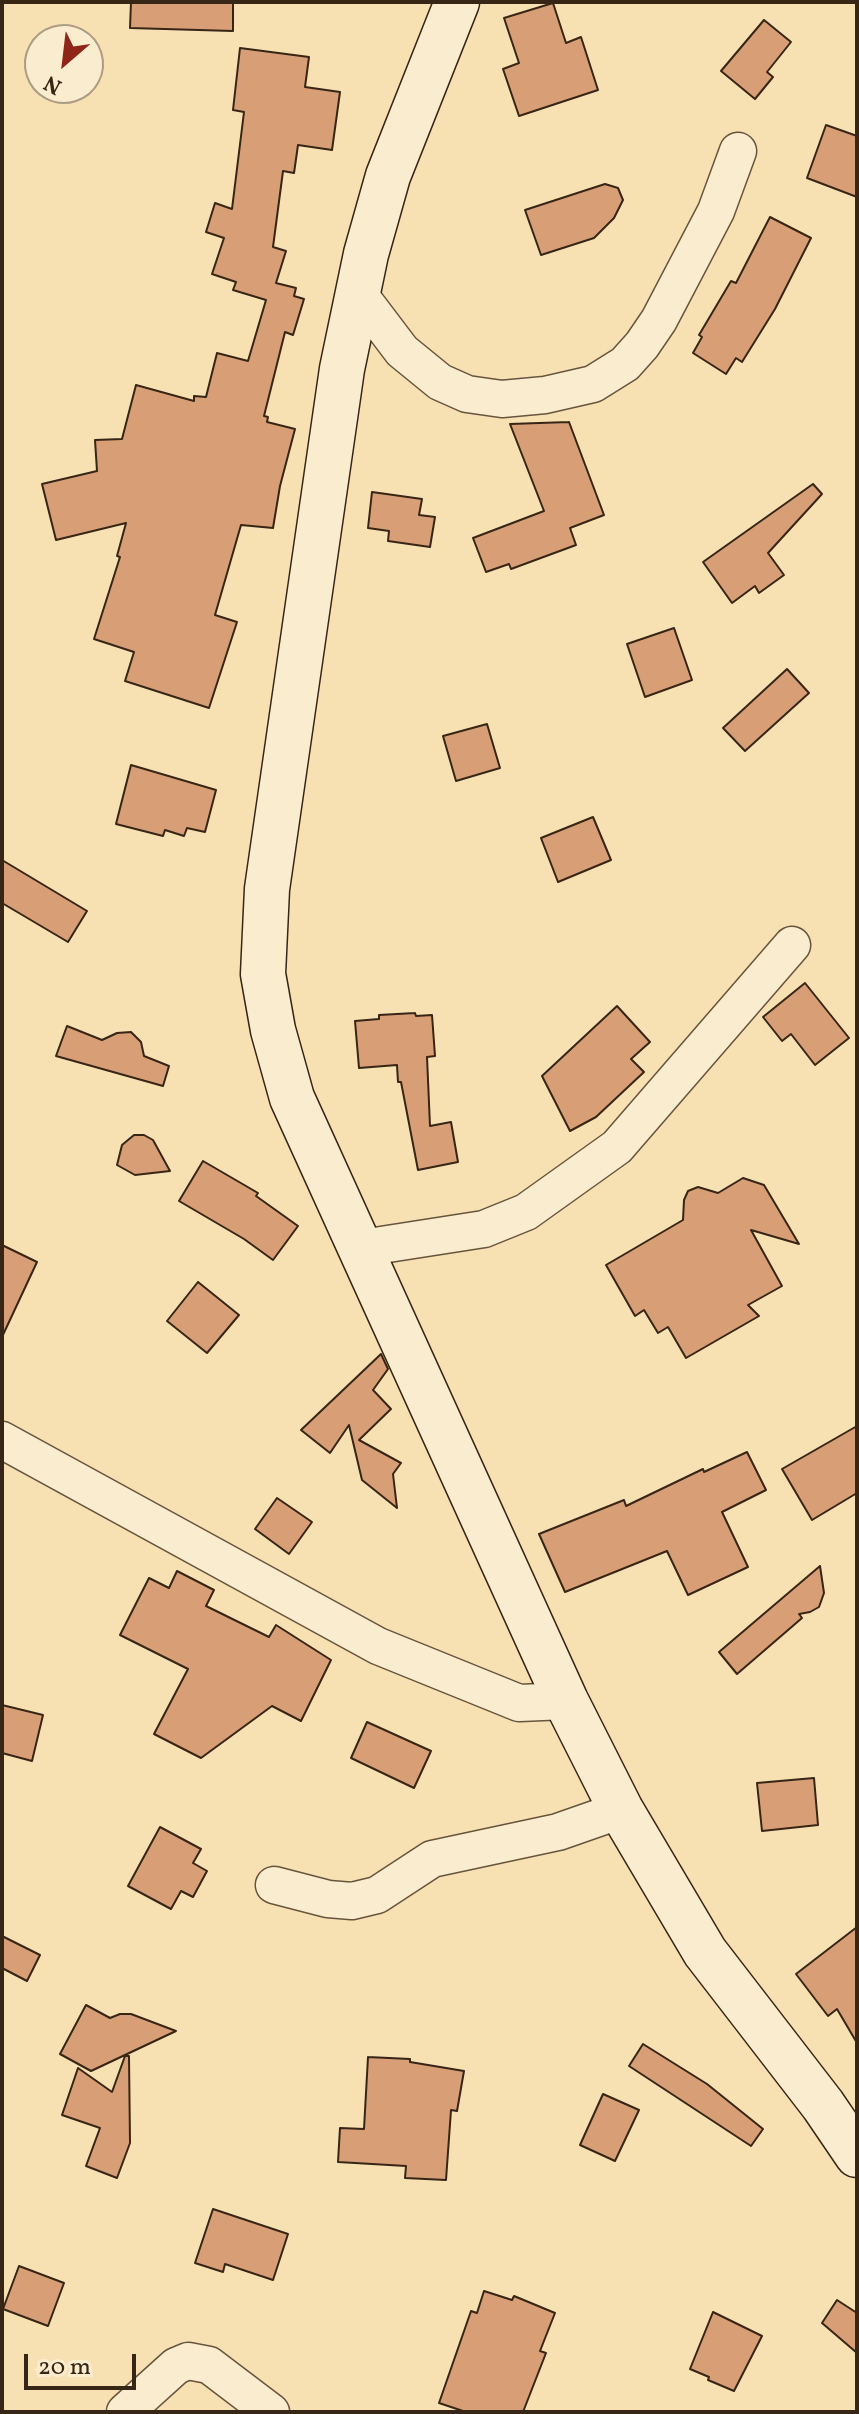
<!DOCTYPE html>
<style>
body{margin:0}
#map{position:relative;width:859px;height:2414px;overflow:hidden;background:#f7e1b3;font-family:Vollkorn,serif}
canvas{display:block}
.frame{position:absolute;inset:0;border:4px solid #372516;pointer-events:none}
.north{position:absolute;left:24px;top:24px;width:80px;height:80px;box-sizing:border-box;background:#faecce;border:2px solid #ac9c84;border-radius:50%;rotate:208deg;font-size:22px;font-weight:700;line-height:32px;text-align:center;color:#372516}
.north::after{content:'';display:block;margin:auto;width:28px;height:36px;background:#8f2418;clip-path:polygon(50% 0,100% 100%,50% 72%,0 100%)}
.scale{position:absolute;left:24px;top:2354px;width:112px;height:36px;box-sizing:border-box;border:4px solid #372516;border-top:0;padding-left:10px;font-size:24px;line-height:28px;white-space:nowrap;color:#372516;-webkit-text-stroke:6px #faecce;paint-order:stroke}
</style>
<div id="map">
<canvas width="859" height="2414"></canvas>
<div class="frame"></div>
<div class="north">N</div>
<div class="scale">20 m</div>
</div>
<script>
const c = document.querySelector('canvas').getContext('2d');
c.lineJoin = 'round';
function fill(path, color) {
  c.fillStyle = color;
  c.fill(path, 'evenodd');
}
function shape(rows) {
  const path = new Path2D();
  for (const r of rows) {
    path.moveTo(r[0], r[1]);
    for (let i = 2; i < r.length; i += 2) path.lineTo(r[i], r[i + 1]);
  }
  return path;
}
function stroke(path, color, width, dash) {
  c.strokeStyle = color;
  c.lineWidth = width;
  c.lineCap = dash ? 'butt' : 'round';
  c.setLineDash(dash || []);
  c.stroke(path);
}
const building = shape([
 [131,2,233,2,233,31,130,28,131,2],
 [553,3,566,43,581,37,598,90,519,116,503,69,519,63,504,18,553,3],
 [764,20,791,42,767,72,773,77,755,99,721,71,764,20],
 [240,48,309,57,305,87,340,92,332,150,298,145,294,173,283,171,273,247,286,251,276,283,296,288,294,296,304,299,293,335,285,332,264,416,268,417,267,422,295,429,280,486,273,528,241,525,215,615,237,622,209,708,125,681,134,652,94,639,120,557,117,556,126,523,56,540,42,484,97,471,95,440,122,439,136,385,194,401,194,396,206,397,217,353,248,361,266,300,233,290,236,282,212,274,224,238,206,232,215,203,232,209,244,112,233,110,240,48],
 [826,125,857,136,857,197,807,178,826,125],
 [605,184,618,188,623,200,614,218,594,238,541,255,525,210,605,184],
 [770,217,811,238,775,309,742,362,736,358,726,374,693,353,702,337,699,335,731,281,736,283,770,217],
 [569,422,604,515,570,528,576,545,511,569,509,564,486,572,473,538,544,511,510,424,569,422],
 [813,484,822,494,768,553,784,575,759,593,755,586,732,603,703,562,813,484],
 [372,492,422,499,419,515,435,517,430,547,388,541,389,531,368,528,372,492],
 [674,628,692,680,645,697,627,644,674,628],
 [787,669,809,693,745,751,723,728,787,669],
 [487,724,500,768,456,781,443,736,487,724],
 [131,765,216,790,205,832,187,828,184,836,165,830,163,836,116,824,131,765],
 [593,817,611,860,558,882,541,838,593,817],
 [2,860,87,911,68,942,2,903,2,860],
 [805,983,849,1038,815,1065,791,1034,782,1041,763,1017,805,983],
 [617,1006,650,1042,631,1059,644,1072,596,1117,570,1131,542,1076,617,1006],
 [415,1013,416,1016,432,1015,435,1056,427,1057,430,1126,451,1122,458,1162,418,1170,401,1082,398,1082,397,1065,359,1068,355,1021,379,1019,379,1015,415,1013],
 [67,1026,102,1040,117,1033,131,1032,141,1042,144,1056,169,1066,163,1086,56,1056,67,1026],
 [134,1135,144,1135,153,1140,170,1171,135,1175,117,1165,122,1145,134,1135],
 [203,1161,258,1193,256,1196,298,1226,273,1260,244,1239,179,1201,203,1161],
 [743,1178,764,1185,799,1244,751,1230,782,1286,748,1305,759,1316,686,1358,668,1327,658,1333,644,1310,635,1316,606,1265,683,1220,684,1200,688,1191,698,1187,718,1193,743,1178],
 [2,1245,37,1262,2,1337,2,1245],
 [198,1282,239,1315,207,1353,167,1321,198,1282],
 [381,1354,388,1369,373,1390,391,1409,359,1440,401,1463,393,1474,397,1508,362,1480,349,1425,330,1453,301,1430,381,1354],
 [857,1426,857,1493,812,1520,782,1469,857,1426],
 [747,1452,766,1490,722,1512,748,1567,688,1595,667,1551,565,1592,539,1534,624,1500,626,1506,703,1469,704,1472,747,1452],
 [277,1498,312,1522,289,1554,255,1529,277,1498],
 [820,1566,824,1593,819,1607,810,1612,799,1614,802,1618,737,1674,719,1652,820,1566],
 [177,1571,214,1590,206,1606,269,1637,276,1625,331,1660,301,1721,272,1706,201,1758,154,1734,188,1669,120,1635,149,1578,169,1588,177,1571],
 [2,1705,43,1715,32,1761,2,1753,2,1705],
 [367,1722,431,1751,414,1788,351,1758,367,1722],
 [814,1778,818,1825,762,1831,757,1783,814,1778],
 [160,1827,201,1849,193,1863,207,1871,193,1897,181,1891,171,1909,128,1886,160,1827],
 [857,1927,857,2043,837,2009,828,2016,796,1974,857,1927],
 [2,1936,40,1955,27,1981,2,1968,2,1936],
 [86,2005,110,2018,120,2014,131,2014,176,2031,91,2071,60,2054,86,2005],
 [643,2044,707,2084,763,2129,751,2146,629,2066,643,2044],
 [125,2056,129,2056,130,2143,117,2178,86,2166,100,2128,62,2115,78,2068,112,2092,125,2056],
 [368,2057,410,2059,410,2062,464,2071,457,2111,451,2110,446,2180,405,2178,406,2166,338,2162,340,2128,364,2129,368,2057],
 [603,2094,639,2110,615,2161,580,2145,603,2094],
 [213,2209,288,2234,273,2280,225,2264,223,2272,195,2263,213,2209],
 [19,2266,64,2283,48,2326,3,2309,19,2266],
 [484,2291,512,2300,514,2296,555,2313,540,2351,546,2353,523,2412,466,2412,439,2403,471,2311,477,2313,484,2291],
 [837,2300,857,2313,857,2353,822,2323,837,2300],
 [713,2312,762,2336,734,2391,708,2380,709,2377,690,2369,713,2312]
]);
fill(building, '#d89f77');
stroke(building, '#372516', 2);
const street = shape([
 [358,293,402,351,440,382,467,394,502,399,545,395,593,384,625,364,642,345,659,320,716,211,738,151],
 [362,1248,484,1229,526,1212,617,1147,792,945],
 [2,1440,378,1646,519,1703,566,1701],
 [274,1885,328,1899,352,1901,377,1895,432,1859,558,1832,621,1810],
 [125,2412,176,2366,188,2361,209,2365,271,2412]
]);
const secondary = shape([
 [457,2,388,176,366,254,342,369,267,889,263,974,273,1030,292,1098,566,1701,621,1810,705,1952,823,2105,857,2155]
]);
stroke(street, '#67543d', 39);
stroke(secondary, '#372516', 47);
stroke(street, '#faecce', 36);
stroke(secondary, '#faecce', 44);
</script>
